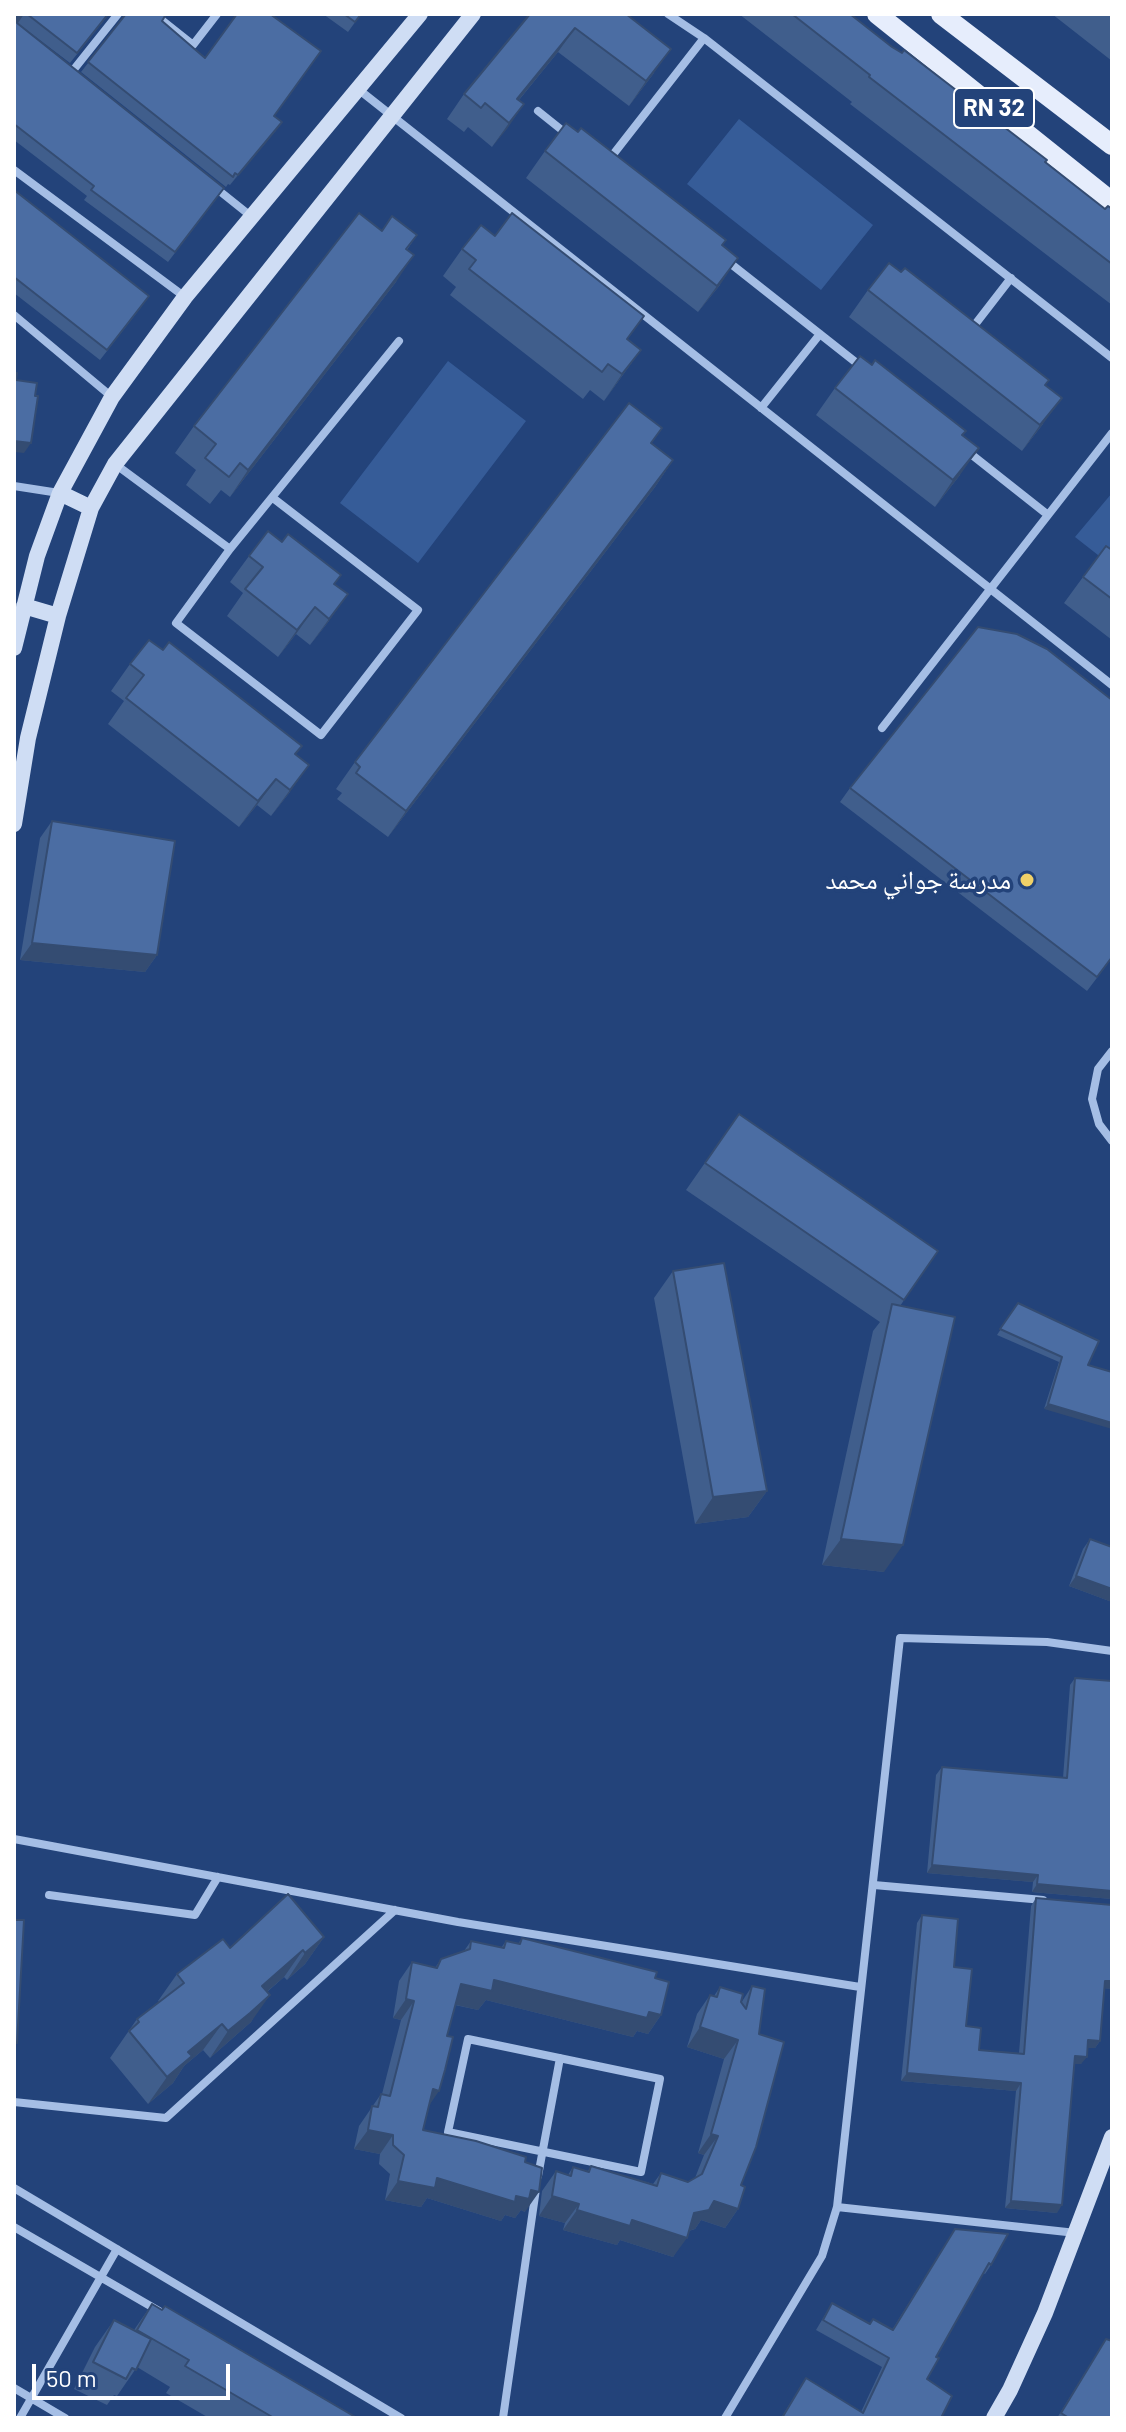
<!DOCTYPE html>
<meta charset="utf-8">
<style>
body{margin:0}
#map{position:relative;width:1126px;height:2432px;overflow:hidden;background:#23437a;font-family:Barlow,sans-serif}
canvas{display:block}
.frame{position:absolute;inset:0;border:16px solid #fff;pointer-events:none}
.scale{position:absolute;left:32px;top:2364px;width:198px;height:36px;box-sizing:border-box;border:4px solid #fff;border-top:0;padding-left:10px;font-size:24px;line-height:28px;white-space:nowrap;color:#fff;-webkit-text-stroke:6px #23437a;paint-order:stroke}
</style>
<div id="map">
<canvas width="1126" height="2432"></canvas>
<div class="frame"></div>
<div class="scale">50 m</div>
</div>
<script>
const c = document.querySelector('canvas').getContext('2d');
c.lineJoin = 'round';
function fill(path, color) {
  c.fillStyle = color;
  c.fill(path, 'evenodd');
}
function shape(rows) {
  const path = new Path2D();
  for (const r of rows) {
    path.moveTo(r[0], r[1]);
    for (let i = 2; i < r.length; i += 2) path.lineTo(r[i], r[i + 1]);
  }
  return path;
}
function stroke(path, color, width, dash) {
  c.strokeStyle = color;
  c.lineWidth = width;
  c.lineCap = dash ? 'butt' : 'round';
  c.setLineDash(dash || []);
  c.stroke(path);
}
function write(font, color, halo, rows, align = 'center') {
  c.font = font + ' Barlow,"Noto Naskh Arabic",sans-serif';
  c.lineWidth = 7;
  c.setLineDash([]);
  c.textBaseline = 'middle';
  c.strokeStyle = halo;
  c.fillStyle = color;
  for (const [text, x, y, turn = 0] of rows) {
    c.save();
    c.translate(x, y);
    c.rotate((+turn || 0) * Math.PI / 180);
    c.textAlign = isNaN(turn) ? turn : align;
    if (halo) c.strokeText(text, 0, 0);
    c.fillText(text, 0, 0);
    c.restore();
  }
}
fill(shape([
 [739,119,873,225,821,290,687,184],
 [448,361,526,421,418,563,340,503],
 [1112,493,1112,566,1075,537]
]), '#365c98');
stroke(shape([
 [154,14,193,45,217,14],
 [668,14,704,38,1112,358],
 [71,73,118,14],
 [358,89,1112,685],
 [538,111,568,135],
 [608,161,704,38],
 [14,170,185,297],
 [212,185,252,217],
 [726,260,863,368],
 [14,315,112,397],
 [970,331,1011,278],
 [761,408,820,334],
 [967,451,1048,515],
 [115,464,230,549,399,341],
 [14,486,59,493],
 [230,549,176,623,321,735,418,610,273,498],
 [882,728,1112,433],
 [1112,1051,1098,1069,1092,1099,1099,1124,1112,1141],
 [14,1839,458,1922,860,1987],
 [874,1885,1043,1900],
 [49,1895,195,1915,218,1877],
 [468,2039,660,2079,641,2172,448,2132,468,2039],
 [14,2102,166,2118,395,1910],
 [538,2176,560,2058],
 [14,2188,401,2418],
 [837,2207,1076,2233],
 [14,2227,159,2311],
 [14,2388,65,2418],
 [20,2418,117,2249],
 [503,2418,536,2189],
 [725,2418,822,2256,837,2207,900,1638,1047,1642,1112,1651]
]), '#a5bee5', 8);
stroke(shape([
 [60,493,91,508,115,464,473,14],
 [24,606,58,616],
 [14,648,37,556,60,493,112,397,185,297,420,14],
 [14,824,28,738,58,616,91,508],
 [994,2418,1010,2390,1045,2313,1112,2137]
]), '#cfddf4', 16);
stroke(shape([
 [877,14,1112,202],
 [941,14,1112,145]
]), '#e6edfc', 20);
fill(shape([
 [14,14,109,14,70,63,16,22,217,198,168,262,84,200,87,196,14,140],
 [124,14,163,14,162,21,282,122,230,185,228,184,226,187,81,72,124,17],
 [323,14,361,14,348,32],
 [530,14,626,14,654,73,629,106,558,52,519,100,524,104,492,147,468,127,464,132,447,119,464,94],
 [739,14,849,14,1105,209,1112,209,1112,305,850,104,852,102],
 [1052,14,1112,14,1112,61],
 [545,151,722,245,720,285,698,312,526,178],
 [14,190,142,306,100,360,14,293],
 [382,231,417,235,407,250,396,282,230,497,221,490,210,504,186,485,196,470,175,453,194,426],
 [462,249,628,339,641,350,604,401,590,390,583,399,450,295,456,287,443,276],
 [868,290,1046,385,1043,424,1022,451,849,317],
 [835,388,962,435,960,475,935,507,816,415],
 [651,443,673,460,655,487,388,837,337,799,342,793,336,789,355,762],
 [1112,550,1112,640,1064,603,1083,577],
 [249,556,334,584,329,621,310,645,296,634,278,657,227,616,243,593,230,582],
 [130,664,295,755,290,792,271,816,257,805,239,827,108,724,124,701,111,691],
 [850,788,1112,958,1087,991,840,802],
 [52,821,157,955,145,972,20,960,40,838],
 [739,1114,938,1251,900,1306,884,1572,822,1565,873,1331,880,1322,686,1190],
 [673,1271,767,1491,748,1517,695,1524,654,1298],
 [1018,1303,1088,1365,1044,1409,1059,1362,997,1335],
 [1090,1539,1112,1547,1112,1602,1069,1586,1083,1549],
 [1075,1678,1112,1899,1032,1892,1033,1882,927,1873,936,1775,942,1767,1063,1778,1070,1685],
 [1036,1898,1112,1905,1112,1989,1104,1988,1100,2041,1095,2048,1087,2048,1081,2064,1075,2064,1057,2213,1005,2208,1016,2091,901,2081,917,1923,922,1915,954,1967,966,2026,979,2050,1019,2053,1031,1906],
 [324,1937,305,1964,287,1980,284,1977,267,1992,251,2022,210,2058,203,2050,184,2066,173,2083,148,2104,110,2058,137,2019,159,2002,158,2001,177,1974],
 [522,1938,655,1978,661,2015,648,2034,637,2031,633,2037,486,2000,478,2010,455,2005,423,2130,525,2162,525,2212,521,2210,515,2218,505,2215,501,2221,427,2198,421,2207,385,2200,390,2174,379,2164,380,2154,354,2149,359,2126,381,2094,382,2094,401,2020,393,2018,399,1981,412,1962,435,1968,441,1959,464,1951,471,1941,501,1948,506,1941,518,1944],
 [752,1986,741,2185,738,2209,725,2228,701,2220,695,2229,689,2231,673,2257,620,2240,617,2245,563,2230,565,2223,539,2216,542,2191,556,2171,568,2175,573,2167,588,2171,591,2166,653,2184,661,2173,688,2182,695,2178,704,2155,698,2153,724,2059,687,2047,697,2014,710,1995,714,1996,720,1987,741,2003],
 [955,2229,991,2265,985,2274,983,2273,936,2357,927,2379,941,2418,781,2418,806,2378,861,2412,882,2367,816,2330,832,2303,870,2324,873,2319,892,2330],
 [152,2304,357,2418,209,2418,166,2393,170,2387,137,2367,117,2396,114,2395,107,2405,74,2389,95,2347,114,2320,134,2330],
 [1106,2339,1111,2340,1112,2339,1112,2418,1057,2418]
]), '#405e8c');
fill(shape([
 [15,14,24,14,18,23,14,22],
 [575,28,558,52,504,118,517,99],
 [671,49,654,73,629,106,646,81],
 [524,104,507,129,492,147,509,123],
 [282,122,275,132,230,185,238,175],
 [414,255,396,282,230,497,248,470],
 [738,258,720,285,698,312,717,286],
 [641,350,622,376,604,401,622,374],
 [1062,398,1043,424,1022,451,1040,425],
 [14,441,31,443,24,453,14,452],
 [979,448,960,475,935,507,953,480],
 [673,460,655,487,388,837,406,811],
 [348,594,329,621,310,645,329,619],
 [315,607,296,634,278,657,297,630],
 [309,765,290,792,271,816,290,790],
 [276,779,257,805,239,827,258,801],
 [32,943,157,955,145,972,20,960],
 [1048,1404,1112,1423,1112,1429,1044,1409],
 [767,1491,748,1517,695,1524,713,1497],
 [841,1539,903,1545,884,1572,822,1565],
 [1076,1576,1112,1589,1112,1602,1069,1586],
 [932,1865,1038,1875,1033,1882,927,1873],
 [1037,1884,1112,1891,1112,1899,1032,1892],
 [324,1937,305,1964,287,1980,305,1953],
 [303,1950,284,1977,243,2012,262,1986],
 [494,1980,649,2012,661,2015,648,2034,637,2031,633,2037,486,2000,478,2010,448,2003,461,1984],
 [1105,1981,1112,1981,1112,1989,1100,1988],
 [270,1995,251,2022,210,2058,228,2031],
 [406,1999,414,2001,401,2020,393,2018],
 [222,2024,203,2050,184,2066,173,2083,148,2104,167,2077,188,2052],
 [700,2027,738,2040,724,2059,687,2047],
 [1088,2040,1100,2041,1095,2048,1083,2048],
 [1075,2056,1087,2057,1081,2064,1070,2064],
 [907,2073,1021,2083,1016,2091,901,2081],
 [433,2089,439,2091,426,2110],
 [368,2130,393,2135,380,2154,354,2149],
 [711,2134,718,2136,704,2155,698,2153],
 [437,2178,516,2196,531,2190,539,2192,525,2212,521,2210,515,2218,505,2215,501,2221,427,2198,421,2207,385,2200,398,2181],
 [552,2196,579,2204,565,2223,539,2216],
 [714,2201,738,2209,725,2228,701,2220,695,2229,681,2233,694,2213],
 [1011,2201,1062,2205,1057,2213,1005,2208],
 [577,2210,632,2220,687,2238,673,2257,620,2240,617,2245,563,2230]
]), '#344c72');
const building = shape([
 [14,14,16,14,17,23,224,188,175,252,91,190,94,186,14,124,14,14],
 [27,14,108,14,77,53,27,14],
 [126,14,163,14,165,16,162,21,205,58,237,14,270,14,321,51,274,116,282,122,238,175,235,173,233,177,88,62,126,14],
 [344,14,361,14,355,22,344,14],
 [530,14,626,14,671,49,646,81,575,28,517,99,524,104,509,123,485,103,481,108,464,94,530,14],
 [792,14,850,14,892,47,902,53,904,50,1047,160,1045,162,1105,209,1108,206,1112,209,1112,264,869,77,870,75,792,14],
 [566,123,578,132,581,128,726,240,722,245,738,258,717,286,545,151,566,123],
 [14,190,149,296,107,350,14,277,14,190],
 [359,213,382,231,392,216,417,235,406,249,414,255,248,470,240,463,229,477,205,458,216,444,194,426,359,213],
 [512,213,644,316,627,339,641,350,622,374,608,364,602,372,469,269,476,260,462,249,481,225,495,236,512,213],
 [889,263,901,272,905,268,1049,380,1045,385,1062,398,1040,425,868,290,889,263],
 [860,356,872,365,875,360,966,431,962,435,979,448,953,480,835,388,860,356],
 [14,373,17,373,16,380,37,383,35,396,38,396,31,443,14,441,14,373],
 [629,403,662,428,651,443,673,460,406,811,356,773,360,767,355,762,629,403],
 [268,531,282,542,288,534,341,575,334,584,348,594,329,619,315,607,297,630,245,589,263,567,249,556,268,531],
 [1106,546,1112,550,1112,599,1083,577,1106,546],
 [978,627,1017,634,1047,649,1112,700,1112,957,1097,977,850,788,978,627],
 [149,640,163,650,169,642,302,746,295,754,309,765,290,790,276,779,258,801,126,698,144,675,130,664,149,640],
 [52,821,175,841,157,955,32,943,52,821],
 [739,1114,938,1251,904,1300,705,1163,739,1114],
 [724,1263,767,1491,713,1497,673,1271,724,1263],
 [1018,1303,1099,1341,1088,1365,1112,1372,1112,1423,1048,1404,1062,1357,1000,1329,1018,1303],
 [892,1304,955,1317,903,1545,841,1539,892,1304],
 [1090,1539,1112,1547,1112,1589,1076,1576,1090,1539],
 [1075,1678,1112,1681,1112,1891,1037,1884,1038,1875,932,1865,942,1767,1067,1778,1075,1678],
 [288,1894,324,1937,305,1953,303,1950,262,1986,270,1995,250,2013,228,2031,222,2024,188,2052,192,2056,167,2077,129,2031,139,2022,137,2019,184,1983,177,1974,223,1939,230,1948,288,1894],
 [1036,1898,1112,1905,1112,1981,1105,1981,1100,2041,1088,2040,1087,2057,1075,2056,1062,2205,1011,2201,1021,2083,907,2073,922,1915,958,1919,954,1967,972,1969,966,2026,981,2028,979,2050,1024,2054,1036,1898],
 [14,1920,24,1920,17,2043,14,2043,14,1920],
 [522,1938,657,1972,655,1978,669,1982,661,2015,649,2012,647,2018,494,1980,492,1991,461,1984,447,2036,453,2037,445,2070,439,2091,433,2089,423,2130,476,2141,526,2157,525,2162,542,2168,539,2192,531,2190,529,2199,516,2196,515,2202,437,2178,435,2188,398,2181,404,2155,393,2145,393,2135,368,2130,372,2106,378,2107,381,2094,390,2096,414,2001,406,1999,412,1962,437,1968,441,1959,470,1949,471,1941,504,1948,506,1941,520,1944,522,1938],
 [752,1986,765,1989,759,2034,784,2042,756,2147,741,2185,745,2187,738,2209,714,2201,709,2210,694,2213,687,2238,632,2220,630,2226,577,2210,579,2204,552,2196,556,2171,571,2176,573,2167,589,2172,591,2166,657,2186,661,2173,688,2182,702,2174,718,2136,711,2134,738,2040,700,2027,710,1995,717,1997,720,1987,743,1994,741,2002,746,2009,752,1986],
 [955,2229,1008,2234,991,2265,989,2263,936,2357,939,2358,927,2379,952,2396,941,2418,782,2418,806,2378,863,2413,889,2358,823,2320,832,2303,870,2324,873,2319,893,2330,955,2229],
 [152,2304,162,2310,165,2306,357,2418,274,2418,185,2366,189,2360,137,2330,152,2304],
 [114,2320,151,2339,136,2370,132,2368,126,2379,93,2362,114,2320],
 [1106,2339,1112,2341,1112,2418,1069,2418,1061,2413,1106,2339]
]);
fill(building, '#4b6da3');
stroke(building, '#344c72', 2);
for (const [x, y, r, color] of [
 [1027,880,8,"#f0d168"]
]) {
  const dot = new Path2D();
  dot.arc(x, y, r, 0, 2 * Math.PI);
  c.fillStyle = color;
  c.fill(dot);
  stroke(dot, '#23437a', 3);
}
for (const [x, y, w] of [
 [994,108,80]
]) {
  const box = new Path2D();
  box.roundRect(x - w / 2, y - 20, w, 40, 6);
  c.fillStyle = '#23437a';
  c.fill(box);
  stroke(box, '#fff', 2);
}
write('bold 24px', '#fff', null, [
 ["RN 32",994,108]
]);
write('26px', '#fff', '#23437a', [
 ["مدرسة جواني محمد",1011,880]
], 'right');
</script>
